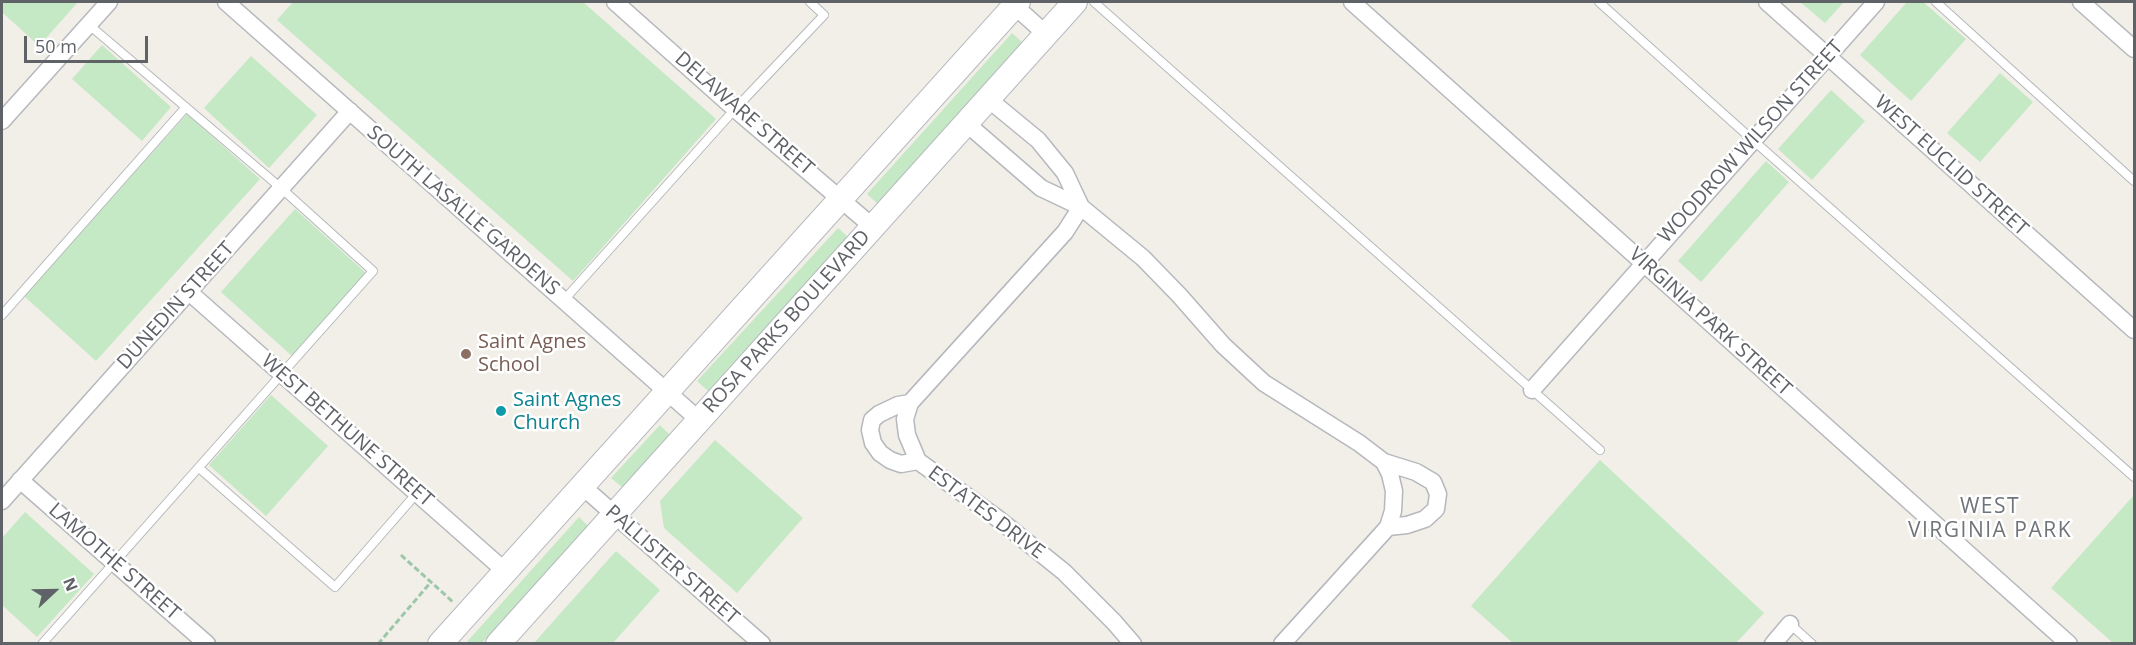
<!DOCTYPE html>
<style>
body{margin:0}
#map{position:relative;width:2136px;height:645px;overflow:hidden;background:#f1efe8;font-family:"Open Sans",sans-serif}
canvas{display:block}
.frame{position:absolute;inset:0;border:3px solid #5f6368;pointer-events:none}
.north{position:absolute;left:24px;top:561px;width:60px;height:60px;-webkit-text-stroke:4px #fff;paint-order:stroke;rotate:68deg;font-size:16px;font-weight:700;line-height:24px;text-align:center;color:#5f6368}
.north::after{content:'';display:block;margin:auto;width:21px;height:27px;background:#5f6368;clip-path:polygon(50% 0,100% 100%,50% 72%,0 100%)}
.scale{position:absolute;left:24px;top:36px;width:124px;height:27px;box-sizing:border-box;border:3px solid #5f6368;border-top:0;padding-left:8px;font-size:18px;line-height:21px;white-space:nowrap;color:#5f6368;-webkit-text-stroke:4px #fff;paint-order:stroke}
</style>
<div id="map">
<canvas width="2136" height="645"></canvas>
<div class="frame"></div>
<div class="north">N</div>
<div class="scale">50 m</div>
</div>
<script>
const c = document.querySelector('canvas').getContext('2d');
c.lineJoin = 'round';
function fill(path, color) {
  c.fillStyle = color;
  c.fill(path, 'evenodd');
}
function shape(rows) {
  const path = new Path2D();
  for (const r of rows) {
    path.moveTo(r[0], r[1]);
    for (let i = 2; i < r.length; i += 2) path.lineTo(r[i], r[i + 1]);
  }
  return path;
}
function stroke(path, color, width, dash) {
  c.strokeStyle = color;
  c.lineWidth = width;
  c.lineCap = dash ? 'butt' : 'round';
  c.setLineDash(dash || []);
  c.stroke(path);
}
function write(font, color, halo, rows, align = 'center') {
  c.font = font + ' "Open Sans",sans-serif';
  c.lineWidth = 5;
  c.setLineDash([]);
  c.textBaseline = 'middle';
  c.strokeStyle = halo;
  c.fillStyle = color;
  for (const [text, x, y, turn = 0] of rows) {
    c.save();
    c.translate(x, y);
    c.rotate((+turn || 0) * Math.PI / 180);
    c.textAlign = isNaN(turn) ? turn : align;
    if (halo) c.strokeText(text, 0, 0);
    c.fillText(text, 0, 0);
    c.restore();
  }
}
fill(shape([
 [2,2,78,2,39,46,2,12],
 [293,2,583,2,716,119,573,281,277,20],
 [1800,2,1844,2,1825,23],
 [1907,2,1923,2,1966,39,1911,101,1860,55],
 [1012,33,1023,43,878,204,867,194],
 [102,45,171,107,142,141,72,79],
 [251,56,317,115,269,168,204,108],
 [2000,73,2033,102,1980,162,1947,133],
 [1831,90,1865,121,1812,180,1778,149],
 [187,114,260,179,96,361,24,296],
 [1766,161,1789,182,1701,282,1678,261],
 [295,209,366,273,292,356,221,292],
 [838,228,848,237,708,391,697,381],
 [271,395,328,446,266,516,209,465],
 [660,425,670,435,622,487,611,478],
 [715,440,803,518,737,593,664,528,660,501],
 [1600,460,1764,613,1736,643,1513,643,1471,606],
 [2134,495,2134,643,2113,643,2051,588],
 [25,512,94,574,37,637,2,605,2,538],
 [579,517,588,526,482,643,465,644],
 [616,551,660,590,613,643,534,643]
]), '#c5e8c5');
const lane = shape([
 [1094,2,1600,450],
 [1599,2,1737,126,2134,477],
 [1936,2,2134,181],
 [564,300,735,109,824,15,810,2],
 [2,315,186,107],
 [199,468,335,587,417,493],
 [1790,624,1812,644],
 [42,644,373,271,281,188,88,24]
]);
const street = shape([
 [226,2,699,420],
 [615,2,735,109,873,227],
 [1010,2,1046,34],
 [1352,2,2069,644],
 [1767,2,2134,330],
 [2081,2,2134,49],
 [987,98,1038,140,1065,173,1081,207],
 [2,121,109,2],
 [966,123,1041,188,1081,207,1143,258,1179,295,1223,345,1264,383,1359,443,1384,462,1390,474,1394,491,1393,511,1388,527,1282,644],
 [1081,207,1065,232,910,403,905,419,907,435,918,461,997,518,1064,572,1114,622,1133,644],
 [189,292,505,571],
 [1532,390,1876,2],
 [910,403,898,405,879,414,872,420,870,430,873,443,880,453,890,460,901,464,918,461],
 [1384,462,1416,472,1433,482,1438,494,1436,509,1425,519,1407,525,1388,527],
 [20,480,207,644],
 [582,486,762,644],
 [2,501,350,111],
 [1773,644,1790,624]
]);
const secondary = shape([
 [440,644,1018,2],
 [498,644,1075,2]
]);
stroke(lane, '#b5b8bc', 10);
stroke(street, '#b5b8bc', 19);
stroke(secondary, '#b6babf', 26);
stroke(shape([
 [401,555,453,602],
 [378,644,431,582]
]), '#9cc7a9', 3, [6, 3]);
stroke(lane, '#fff', 8);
stroke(street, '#fff', 16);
stroke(secondary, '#fff', 24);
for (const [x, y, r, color] of [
 [466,354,6,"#8d6e63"],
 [501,411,6,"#0f9aa8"]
]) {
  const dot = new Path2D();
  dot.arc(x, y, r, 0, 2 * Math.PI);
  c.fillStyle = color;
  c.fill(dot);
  stroke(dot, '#fff', 2);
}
write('20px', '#5f6368', '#fff', [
 ["DELAWARE STREET",744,114,41],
 ["WOODROW WILSON STREET",1751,142,-48],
 ["WEST EUCLID STREET",1951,166,42],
 ["SOUTH LASALLE GARDENS",463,211,41],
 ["DUNEDIN STREET",176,306,-48],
 ["ROSA PARKS BOULEVARD",787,322,-48],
 ["VIRGINIA PARK STREET",1710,322,42],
 ["WEST BETHUNE STREET",347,431,41],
 ["ESTATES DRIVE",986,513,37],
 ["LAMOTHE STREET",114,562,41],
 ["PALLISTER STREET",672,565,41]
]);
write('20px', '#785e54', '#fff', [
 ["Saint Agnes",478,342],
 ["School",478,365]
], 'left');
write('20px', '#0d838f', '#fff', [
 ["Saint Agnes",513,400],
 ["Church",513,423]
], 'left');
c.letterSpacing = '1.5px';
write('21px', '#70757a', '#fff', [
 ["WEST",1990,507],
 ["VIRGINIA PARK",1990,531]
]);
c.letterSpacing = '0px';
</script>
